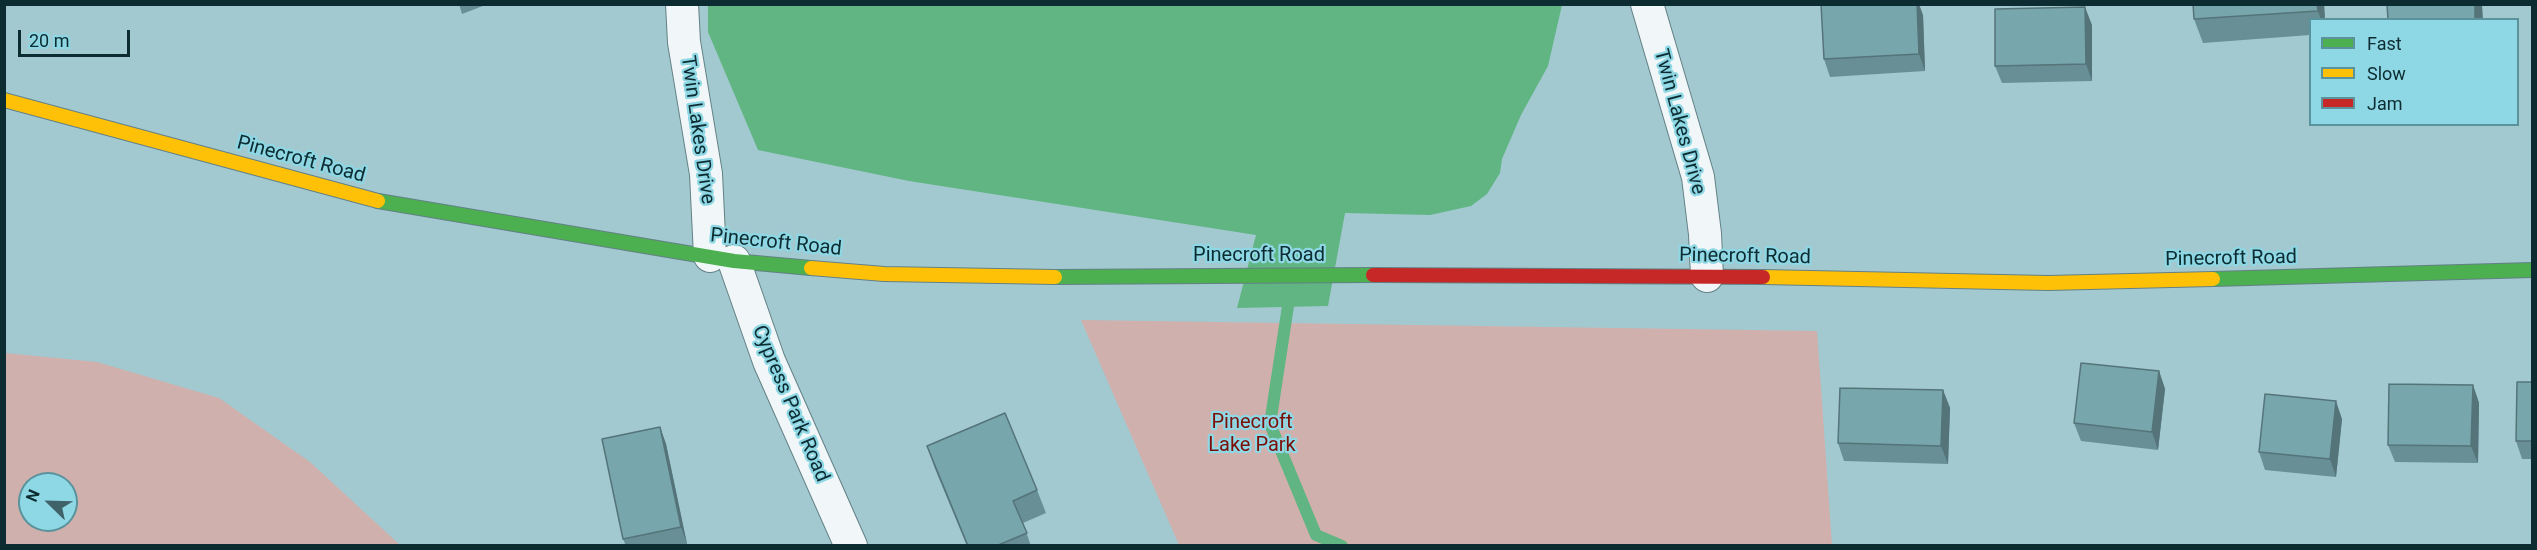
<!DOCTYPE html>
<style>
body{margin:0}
#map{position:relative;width:2537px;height:550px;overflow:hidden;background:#a2c9d0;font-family:Roboto,sans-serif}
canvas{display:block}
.frame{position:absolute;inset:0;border:6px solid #0c2c31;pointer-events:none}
.legend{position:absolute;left:2309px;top:18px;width:210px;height:108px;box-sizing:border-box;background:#8ed7e4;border:2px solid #5a939c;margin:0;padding:8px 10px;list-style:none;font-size:18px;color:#0c2c31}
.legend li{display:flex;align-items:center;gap:12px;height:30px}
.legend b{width:30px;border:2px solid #5a939c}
.north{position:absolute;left:18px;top:472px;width:60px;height:60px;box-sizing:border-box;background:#8ed7e4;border:2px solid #5a939c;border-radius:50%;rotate:293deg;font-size:16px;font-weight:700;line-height:24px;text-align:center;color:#0c2c31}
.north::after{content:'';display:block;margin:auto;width:21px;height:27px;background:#406369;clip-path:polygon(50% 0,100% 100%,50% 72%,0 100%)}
.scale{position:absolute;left:18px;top:30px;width:112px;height:27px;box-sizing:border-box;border:3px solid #0c2c31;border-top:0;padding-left:8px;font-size:18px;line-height:21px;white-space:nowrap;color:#0c2c31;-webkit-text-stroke:4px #8ed7e4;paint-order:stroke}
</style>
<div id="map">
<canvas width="2537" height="550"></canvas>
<div class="frame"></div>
<ul class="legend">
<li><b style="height:8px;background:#4caf50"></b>Fast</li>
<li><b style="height:8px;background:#ffc107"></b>Slow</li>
<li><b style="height:8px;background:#c62828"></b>Jam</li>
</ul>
<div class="north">N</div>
<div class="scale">20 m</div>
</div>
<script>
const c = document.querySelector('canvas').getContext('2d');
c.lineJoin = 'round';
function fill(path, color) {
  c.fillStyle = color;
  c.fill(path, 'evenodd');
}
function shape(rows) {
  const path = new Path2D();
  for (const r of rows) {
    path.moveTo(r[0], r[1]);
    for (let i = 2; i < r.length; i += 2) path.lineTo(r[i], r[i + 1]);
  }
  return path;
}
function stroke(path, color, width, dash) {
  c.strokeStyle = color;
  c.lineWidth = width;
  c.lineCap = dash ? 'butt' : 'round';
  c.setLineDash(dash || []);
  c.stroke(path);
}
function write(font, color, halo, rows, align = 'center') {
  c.font = font + ' Roboto,sans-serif';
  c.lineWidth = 4.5;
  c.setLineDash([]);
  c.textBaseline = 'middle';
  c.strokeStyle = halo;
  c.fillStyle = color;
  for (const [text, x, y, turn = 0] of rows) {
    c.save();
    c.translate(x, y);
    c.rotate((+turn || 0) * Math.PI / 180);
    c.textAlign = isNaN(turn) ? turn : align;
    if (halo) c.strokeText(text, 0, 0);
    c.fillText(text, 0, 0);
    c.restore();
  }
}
fill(shape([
 [1081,320,1817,331,1832,545,1179,545],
 [5,353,97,362,219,398,310,462,400,545,5,545],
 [30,484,66,484,66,520,30,520]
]), '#d0b0ac');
fill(shape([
 [708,5,1562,5,1548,66,1521,115,1502,159,1500,173,1487,194,1471,206,1430,215,1345,213,1328,306,1237,308,1256,235,909,181,758,150,708,32]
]), '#60b582');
stroke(shape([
 [1290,293,1270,424,1316,535,1342,546]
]), '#60b582', 12);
const street = shape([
 [682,4,684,42,706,174,710,256],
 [1647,4,1698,177,1705,234,1707,276],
 [734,261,769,361,851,546]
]);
const fast = shape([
 [378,201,734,261,811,268],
 [1055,277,1373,275],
 [2213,279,2532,270]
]);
const slow = shape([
 [4,100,378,201],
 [811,268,884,274,1055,277],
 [1763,277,2048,283,2213,279]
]);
const jam = shape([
 [1373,275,1763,277]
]);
stroke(street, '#638085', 34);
stroke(fast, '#638085', 16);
stroke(slow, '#638085', 16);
stroke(jam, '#638085', 16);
stroke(street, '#f1f7f8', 32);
stroke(fast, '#4caf50', 14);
stroke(slow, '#ffc107', 14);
stroke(jam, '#c62828', 14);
fill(shape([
 [459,4,488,4,462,14],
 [2324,4,2325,20,2310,20,2310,35,2203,43,2194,19],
 [1923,15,1925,71,1830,77,1824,59],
 [2092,25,2092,81,2002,83,1995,66],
 [2159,371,2165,389,2158,450,2081,441,2074,423],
 [2532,382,2532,459,2522,459,2516,441],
 [2473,385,2479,403,2478,463,2395,462,2388,445],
 [1943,390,1950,408,1948,464,1844,461,1838,443],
 [2342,419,2336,477,2265,470,2259,452],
 [660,427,666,444,687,544,682,546,626,546,623,539],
 [927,446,1037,490,1046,513,1023,523,1031,546,967,546,935,469]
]), '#678f95');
fill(shape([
 [1917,4,1919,4,1923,15,1925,71,1919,54],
 [2317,4,2324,4,2325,20,2321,20,2318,11],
 [2475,4,2482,4,2483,20,2475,20],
 [2085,7,2092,25,2092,81,2086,64],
 [2159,371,2165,389,2158,450,2152,432],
 [2473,385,2479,403,2478,463,2471,446],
 [1943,390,1950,408,1948,464,1941,446],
 [2336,401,2342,419,2336,477,2330,459],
 [660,427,666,444,687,544,681,527]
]), '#547479');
const building = shape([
 [1821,4,1917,4,1919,54,1824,59,1821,4],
 [2193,4,2317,4,2318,11,2194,19,2193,4],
 [2387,4,2475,4,2475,20,2388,20,2387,4],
 [2085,7,2086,64,1995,66,1995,9,2085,7],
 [2081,363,2159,371,2152,432,2074,423,2081,363],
 [2517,382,2532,382,2532,441,2516,441,2517,382],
 [2389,384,2473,385,2471,446,2388,445,2389,384],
 [1840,388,1943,390,1941,446,1838,443,1840,388],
 [2265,394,2336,401,2330,459,2259,452,2265,394],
 [1005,413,1037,490,1013,501,1027,533,996,546,968,546,927,446,1005,413],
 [660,427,681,527,623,539,602,439,660,427]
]);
fill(building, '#78a6ad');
stroke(building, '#547479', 1.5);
write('20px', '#0c2c31', '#8ed7e4', [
 ["Twin Lakes Drive",1679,122,75],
 ["Twin Lakes Drive",697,130,82],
 ["Pinecroft Road",301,160,15],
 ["Pinecroft Road",776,243,6],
 ["Pinecroft Road",1259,256],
 ["Pinecroft Road",1745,257,1],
 ["Pinecroft Road",2231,259,-1],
 ["Cypress Park Road",790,404,67]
]);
write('20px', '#7b0f08', '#8ed7e4', [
 ["Pinecroft",1252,423],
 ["Lake Park",1252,446]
]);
</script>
